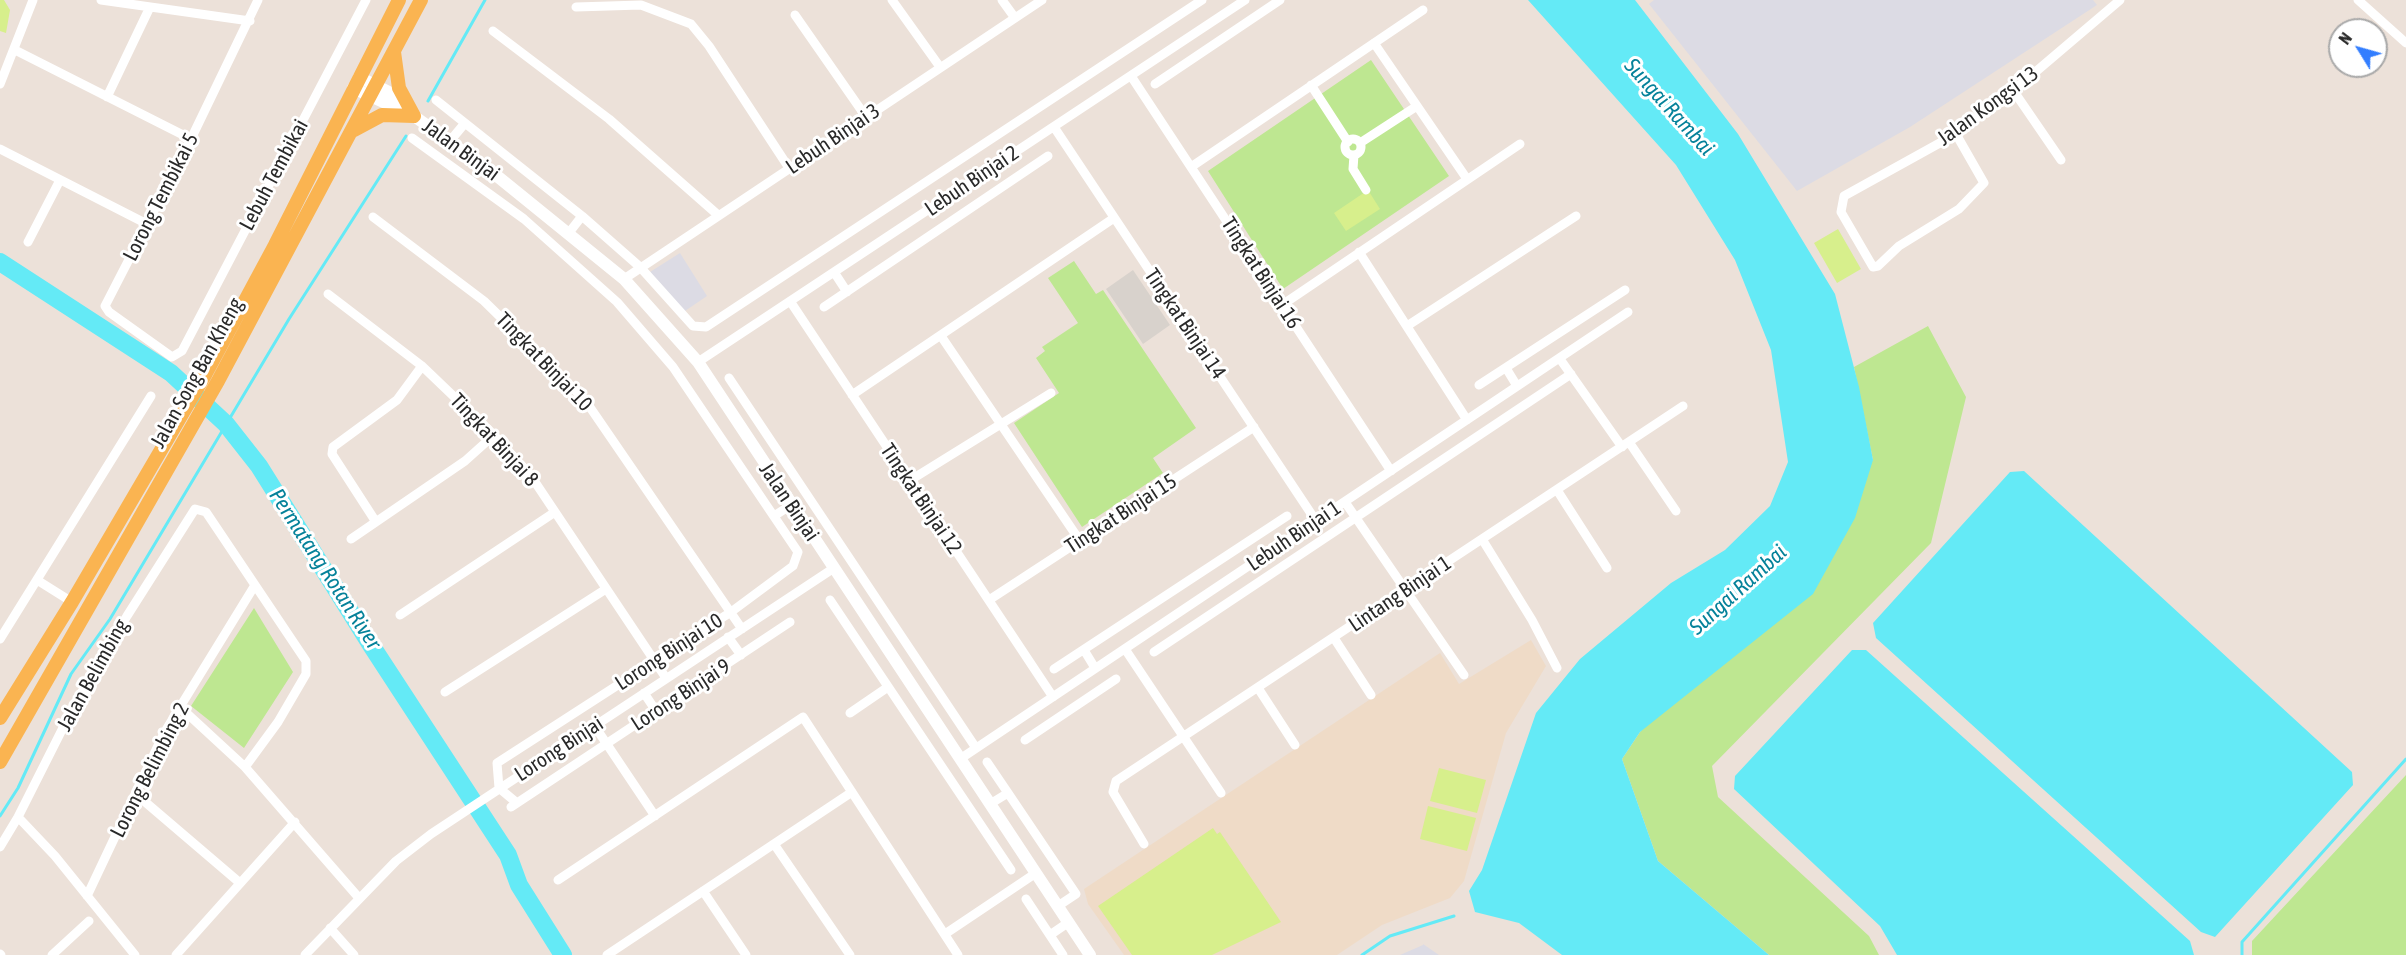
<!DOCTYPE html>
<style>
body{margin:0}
#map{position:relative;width:2406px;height:955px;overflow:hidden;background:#ece1d9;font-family:"Asap Condensed",sans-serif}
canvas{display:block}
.north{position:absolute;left:2328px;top:18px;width:60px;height:60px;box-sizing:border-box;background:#fff;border:2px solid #a9a9a9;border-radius:50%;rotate:307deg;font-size:16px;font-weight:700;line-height:24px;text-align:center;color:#292929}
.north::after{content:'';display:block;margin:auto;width:21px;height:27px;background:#337eff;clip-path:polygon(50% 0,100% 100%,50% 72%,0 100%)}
</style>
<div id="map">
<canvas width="2406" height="955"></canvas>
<div class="north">N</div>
</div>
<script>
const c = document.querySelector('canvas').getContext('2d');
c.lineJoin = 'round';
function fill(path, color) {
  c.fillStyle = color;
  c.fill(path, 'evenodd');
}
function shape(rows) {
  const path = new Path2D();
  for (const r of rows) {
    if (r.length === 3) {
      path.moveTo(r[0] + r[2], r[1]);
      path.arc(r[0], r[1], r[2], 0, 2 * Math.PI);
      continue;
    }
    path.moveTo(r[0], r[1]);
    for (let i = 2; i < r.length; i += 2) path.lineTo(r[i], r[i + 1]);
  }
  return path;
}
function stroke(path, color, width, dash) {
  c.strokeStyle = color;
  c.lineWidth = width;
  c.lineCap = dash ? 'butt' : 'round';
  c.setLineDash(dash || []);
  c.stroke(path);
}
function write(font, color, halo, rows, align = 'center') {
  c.font = font + ' "Asap Condensed",sans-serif';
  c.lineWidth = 6;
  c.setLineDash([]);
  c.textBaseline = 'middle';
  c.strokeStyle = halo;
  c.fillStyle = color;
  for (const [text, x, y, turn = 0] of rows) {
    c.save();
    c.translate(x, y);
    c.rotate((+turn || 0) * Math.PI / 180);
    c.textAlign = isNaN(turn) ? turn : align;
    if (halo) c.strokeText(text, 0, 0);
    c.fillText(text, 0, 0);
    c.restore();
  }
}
fill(shape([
 [1654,0,2093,0,2097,5,1910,127,1797,191,1649,4],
 [680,253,707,296,685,311,650,272],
 [1423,944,1439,955,1400,955,1423,945]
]), '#dcdbe4');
fill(shape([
 [1531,640,1546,666,1506,733,1464,881,1450,898,1382,925,1337,955,1124,955,1088,904,1084,889,1440,653,1459,684]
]), '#efdbc7');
fill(shape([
 [1371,60,1449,176,1283,289,1208,171],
 [1074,261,1096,294,1103,290,1196,428,1153,458,1163,473,1082,527,1014,423,1059,393,1036,358,1045,351,1042,347,1078,323,1048,278],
 [1928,326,1966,397,1931,543,1712,766,1718,797,1869,936,1879,955,1769,955,1658,861,1622,759,1640,732,1873,460,1854,367],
 [254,608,293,672,244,748,191,706],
 [2406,775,2406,955,2252,955,2252,941]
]), '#bee791');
fill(shape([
 [0,0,4,0,10,10,6,33,0,31],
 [1368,190,1380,209,1346,231,1334,213],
 [1838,229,1861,269,1837,283,1814,243],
 [1439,768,1486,780,1477,813,1430,801],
 [1428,806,1476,818,1467,851,1420,839],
 [1213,828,1217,834,1220,832,1281,922,1212,955,1132,955,1098,906]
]), '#d7ef8c');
fill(shape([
 [1133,270,1170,325,1143,344,1106,289]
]), '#d8d2cc');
fill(shape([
 [1528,0,1635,0,1738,134,1835,294,1859,387,1873,460,1855,518,1813,594,1640,732,1622,759,1658,861,1769,955,1562,955,1519,923,1475,912,1469,891,1482,870,1536,713,1580,659,1671,583,1725,550,1770,506,1788,462,1771,350,1735,260,1676,165],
 [2024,471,2352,772,2353,785,2215,937,2201,932,1876,638,1873,623,2010,472],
 [1852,650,1866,650,2190,941,2194,955,1897,955,1880,926,1734,789,1735,776]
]), '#64eaf6');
stroke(shape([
 [428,101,485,0],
 [0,816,18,788,71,674,110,619,289,319,406,136],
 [1362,955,1390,936,1454,916],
 [2242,955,2242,942,2406,759]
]), '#64eaf6', 3);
stroke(shape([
 [0,262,171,373,226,424,259,466,371,645,508,855,519,885,563,955]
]), '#64eaf6', 18);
stroke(shape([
 [101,0,250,21],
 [258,0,191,139,105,306,109,312,172,357,182,351,366,0],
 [892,0,940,67],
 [1002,0,1015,18],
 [2358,0,2406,43],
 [576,7,641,5,691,24,709,46,789,168],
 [795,15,866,117],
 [493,31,609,119,718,215],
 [1374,43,1467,179],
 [15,50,191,139],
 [1131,76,1391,471],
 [0,84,33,0],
 [1155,84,1280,0],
 [1311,85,1348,142],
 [2013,90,2061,160],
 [107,97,150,7],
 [436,100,582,216,640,267,693,326,706,327,1202,0],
 [1054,127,1316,521],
 [1956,134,1984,183,1959,209,1899,246,1878,266,1873,267,1841,212,1844,196,1956,134,2026,80,2120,0],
 [412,138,524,219,617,302,673,367,798,552,793,566,731,612,497,763,499,788,517,803],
 [1353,147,8],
 [450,141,465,123],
 [1360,143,1417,106],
 [0,149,147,224],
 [1354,155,1353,169,1366,190],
 [1191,167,1423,10],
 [373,217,484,301,585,400,742,629],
 [568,234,582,216],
 [28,242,60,180],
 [1359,252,1467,420],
 [834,272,847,292],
 [624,279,1042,0],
 [328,294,422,366,494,435,531,476,666,678],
 [790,301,1053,697],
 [1282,305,1520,144],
 [824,307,1048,156],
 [1407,326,1576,216],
 [941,336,1080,541],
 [1560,359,1622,447],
 [698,362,1245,0],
 [1506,368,1517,386],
 [729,378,976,748],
 [1479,385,1625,290],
 [852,395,1114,218],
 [1629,442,1676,511],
 [909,481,1051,393],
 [1557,490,1607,568],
 [1345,502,1464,675],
 [774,516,791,505],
 [376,522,332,454,333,447,397,400,422,366],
 [351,539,465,461,494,435],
 [1482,539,1532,620,1557,668],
 [37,580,72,602],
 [830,600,1011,870],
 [989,600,1254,427],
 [400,615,555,512],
 [728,637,741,655],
 [1334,638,1371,695],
 [0,639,151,396],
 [1125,649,1221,793],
 [1084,650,1095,668],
 [1154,652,1571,374],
 [1054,669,1287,516],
 [1258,688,1295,745],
 [445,692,606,589],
 [644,693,656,711],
 [180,707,245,767,359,898],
 [850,713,888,687],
 [594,725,655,816],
 [1025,740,1116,679],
 [960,759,1628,312],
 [987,762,1008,793,990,804],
 [1008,793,1076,894,1058,906],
 [137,795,240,883],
 [511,807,790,622],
 [18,817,55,856,135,955],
 [774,844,850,955],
 [1144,844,1113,792,1116,781,1683,406],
 [0,847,18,817,77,700,127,616,195,509,206,512,306,661,306,674,278,722,245,767],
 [558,880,803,717,958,955],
 [703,891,746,955],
 [87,896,164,733,255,585],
 [1026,899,1063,955],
 [330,928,354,955],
 [945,934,1036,873],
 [1050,935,1069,922],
 [0,954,1,955],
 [52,955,89,921],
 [176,955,295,822],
 [305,955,396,861,431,834,834,568],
 [607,955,852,792]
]), '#fff', 9);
stroke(shape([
 [359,77,397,96,406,106],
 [353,88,414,116,497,176,624,279,698,362,1090,955]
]), '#fff', 12);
stroke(shape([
 [394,52,399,88,414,116],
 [354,130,382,115,414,116],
 [0,718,72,602,205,375,275,245,399,0],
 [0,762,218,381,421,0]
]), '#fab451', 14);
write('21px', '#292929', '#fff', [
 ["Jalan Kongsi 13",1988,106,-36],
 ["Lebuh Binjai 3",833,139,-34],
 ["Jalan Binjai",461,150,36],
 ["Lebuh Tembikai",274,175,-62],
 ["Lebuh Binjai 2",972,181,-34],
 ["Lorong Tembikai 5",161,197,-63],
 ["Tingkat Binjai 16",1261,273,57],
 ["Tingkat Binjai 14",1185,324,56],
 ["Tingkat Binjai 10",544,362,46],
 ["Jalan Song Ban Kheng",197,373,-61],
 ["Tingkat Binjai 8",494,440,47],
 ["Tingkat Binjai 12",921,499,56],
 ["Jalan Binjai",789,502,56],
 ["Tingkat Binjai 15",1121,514,-33],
 ["Lebuh Binjai 1",1294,536,-34],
 ["Lintang Binjai 1",1400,594,-34],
 ["Lorong Binjai 10",669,652,-33],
 ["Jalan Belimbing",93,675,-61],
 ["Lorong Binjai 9",681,695,-33],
 ["Lorong Binjai",559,749,-33],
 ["Lorong Belimbing 2",150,770,-63]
]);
write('italic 22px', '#05829a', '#fff', [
 ["Sungai Rambai",1669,107,48],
 ["Permatang Rotan River",325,569,57],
 ["Sungai Rambai",1738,590,-42]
]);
</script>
